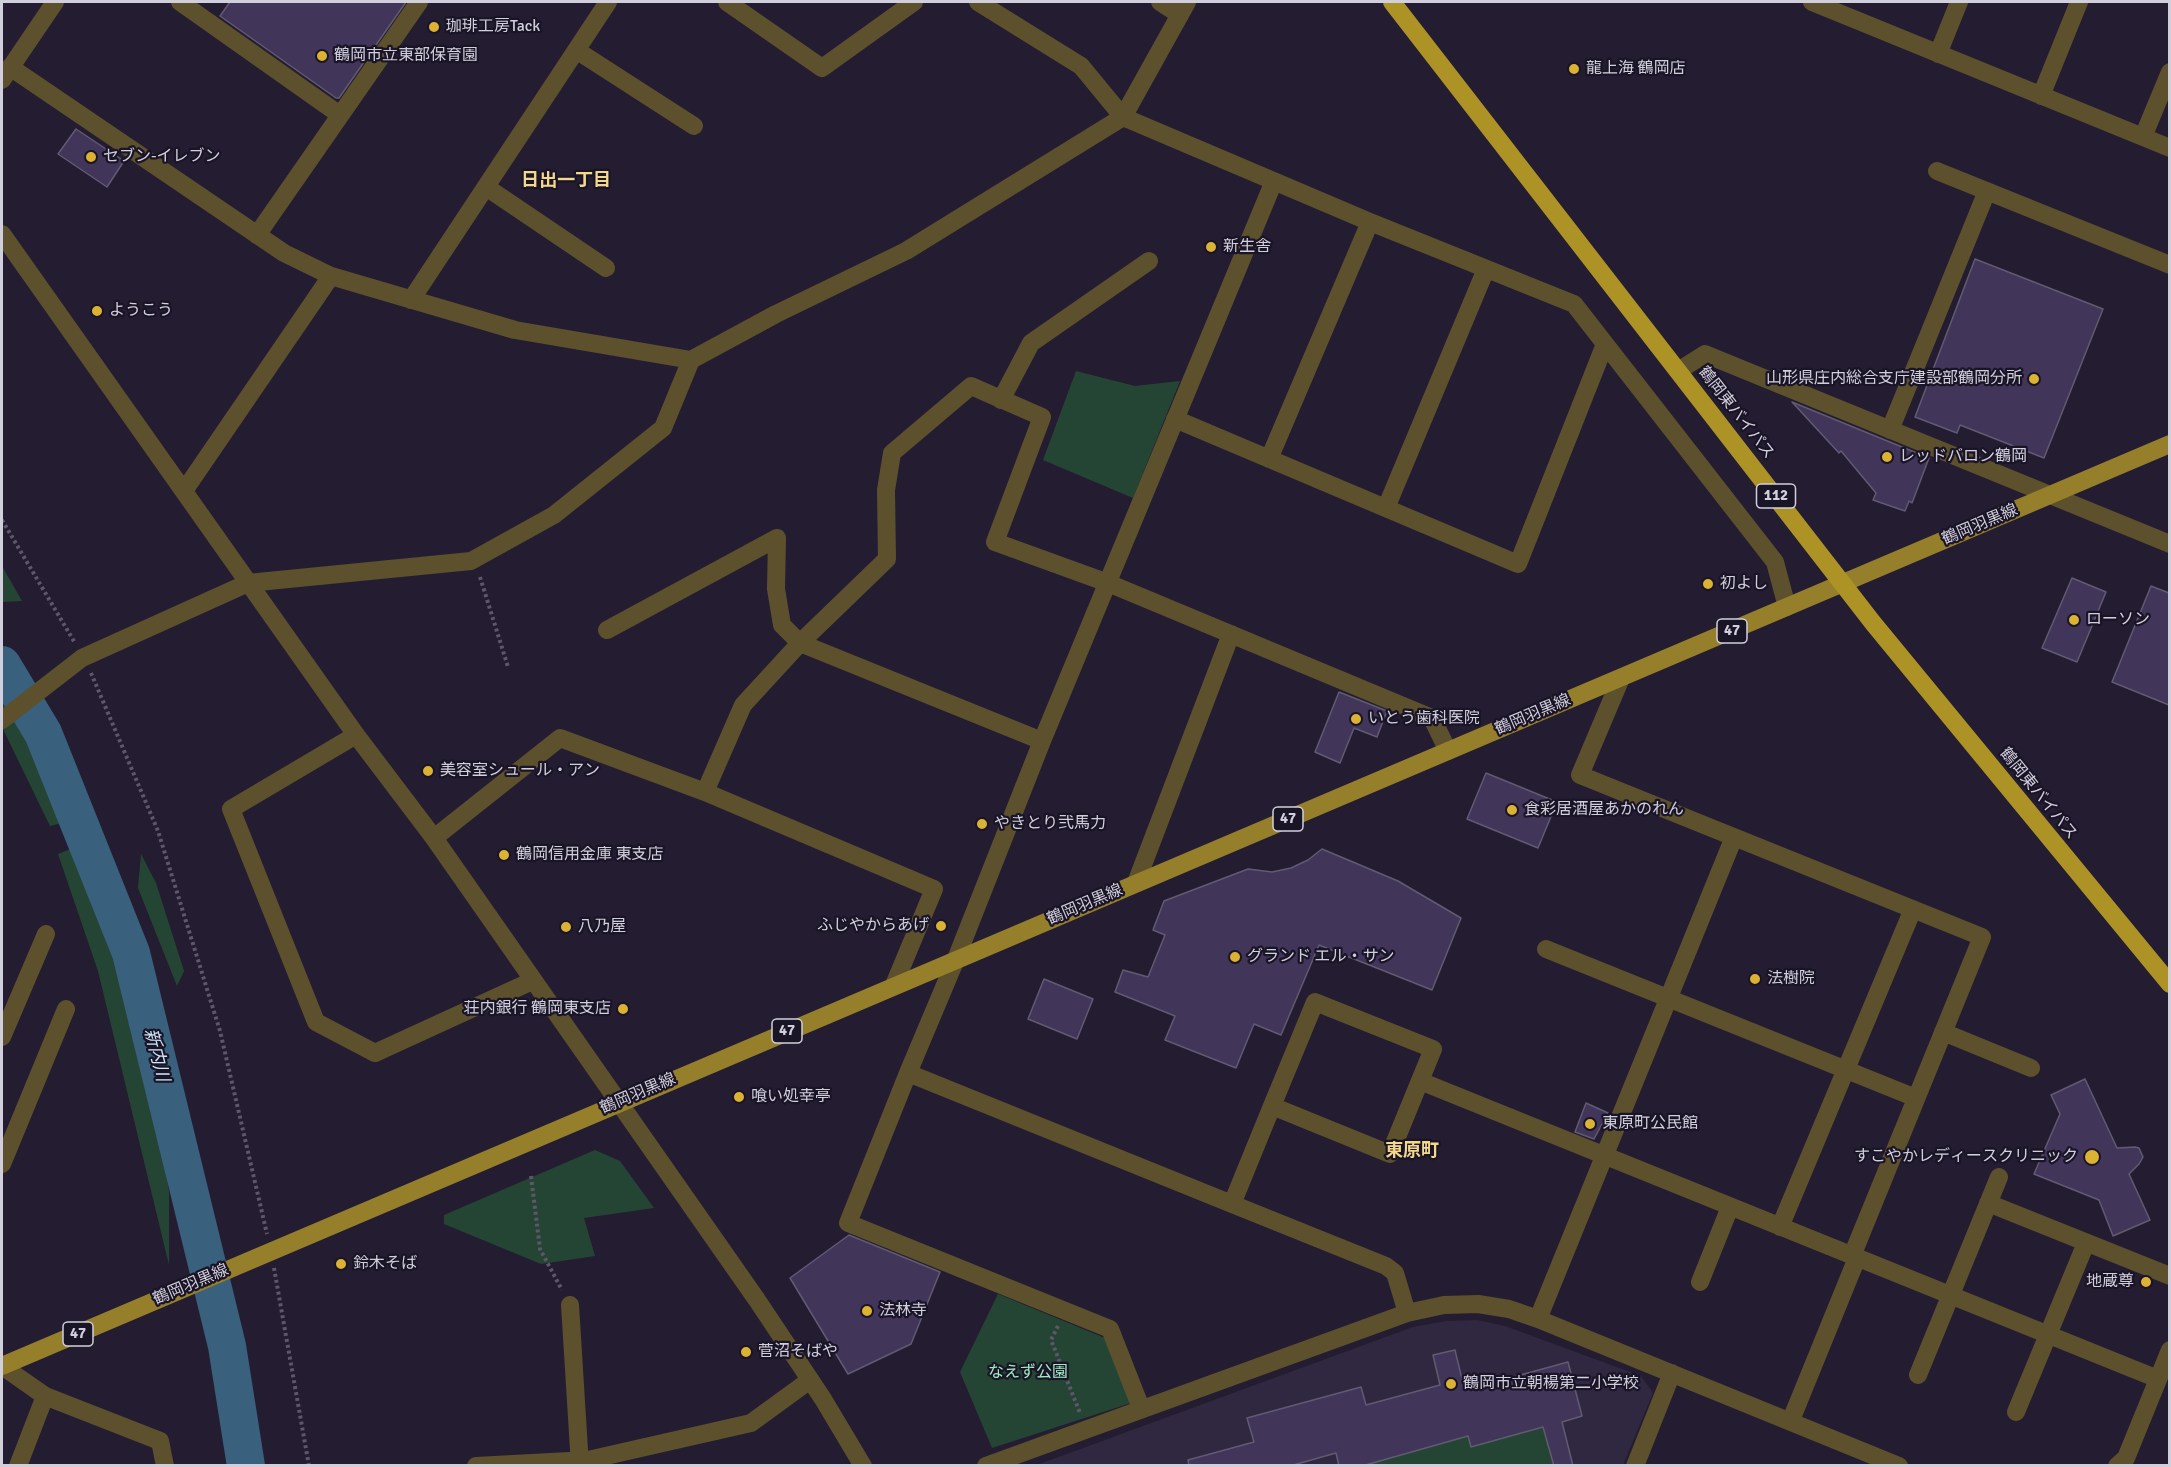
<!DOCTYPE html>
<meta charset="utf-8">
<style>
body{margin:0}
#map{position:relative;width:2171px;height:1467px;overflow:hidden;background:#241d31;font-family:Signika,sans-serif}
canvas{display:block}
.frame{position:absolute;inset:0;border:3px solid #d2cfdc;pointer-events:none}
</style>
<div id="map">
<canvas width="2171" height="1467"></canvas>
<div class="frame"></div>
</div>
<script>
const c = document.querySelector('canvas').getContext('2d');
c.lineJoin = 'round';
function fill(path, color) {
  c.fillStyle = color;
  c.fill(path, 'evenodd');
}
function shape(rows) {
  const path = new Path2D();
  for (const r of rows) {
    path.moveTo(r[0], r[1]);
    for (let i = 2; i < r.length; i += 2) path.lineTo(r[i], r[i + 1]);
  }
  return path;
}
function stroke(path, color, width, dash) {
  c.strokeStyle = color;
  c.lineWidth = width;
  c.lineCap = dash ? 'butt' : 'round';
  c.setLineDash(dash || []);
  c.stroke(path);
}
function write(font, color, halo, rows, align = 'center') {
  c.font = font + ' Signika,"Noto Sans JP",sans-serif';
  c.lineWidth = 4.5;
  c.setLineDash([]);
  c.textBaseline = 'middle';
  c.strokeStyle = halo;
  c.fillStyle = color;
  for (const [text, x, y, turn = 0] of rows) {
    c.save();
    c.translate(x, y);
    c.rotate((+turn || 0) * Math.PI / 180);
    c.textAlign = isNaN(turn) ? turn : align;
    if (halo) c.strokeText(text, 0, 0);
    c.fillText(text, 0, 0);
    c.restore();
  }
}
fill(shape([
 [1477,1320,1505,1326,1641,1376,1653,1393,1623,1465,1034,1466,1413,1327,1446,1321]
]), '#302840');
fill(shape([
 [1076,371,1135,386,1180,381,1133,498,1043,460],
 [2,566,22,601,2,602],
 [2,680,46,753,70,821,50,826,2,727],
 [78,846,126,964,148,1059,169,1192,169,1265,98,971,58,854],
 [141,854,156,883,184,971,177,986,138,888],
 [595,1150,620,1161,654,1208,584,1218,595,1256,541,1264,444,1224,444,1215],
 [998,1294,1105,1338,1131,1403,992,1448,960,1372],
 [1543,1427,1554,1466,1362,1466,1468,1436,1472,1447]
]), '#254534');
stroke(shape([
 [2,665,43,733,131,953,227,1346,246,1466]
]), '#39607d', 38);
const building = shape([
 [230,2,406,2,339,98,336,98,220,16,230,2],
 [76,129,124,161,107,187,58,154,76,129],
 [1975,259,2103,309,2044,458,1960,425,1957,433,1915,417,1975,259],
 [1792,402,1929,458,1912,503,1909,501,1905,511,1873,500,1876,493,1841,451,1839,453,1792,402],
 [2072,578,2106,592,2077,662,2042,648,2072,578],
 [2151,586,2169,593,2169,705,2112,682,2151,586],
 [1339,692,1387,711,1377,737,1354,728,1340,763,1315,752,1339,692],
 [1486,773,1557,802,1538,848,1467,819,1486,773],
 [1322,849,1398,881,1461,918,1432,990,1319,945,1281,1035,1254,1024,1236,1068,1165,1040,1175,1016,1115,992,1123,970,1148,977,1165,935,1153,930,1164,901,1248,869,1272,872,1291,868,1308,860,1322,849],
 [1044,979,1093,999,1077,1039,1028,1019,1044,979],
 [2085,1079,2117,1148,2135,1147,2139,1148,2143,1157,2139,1164,2129,1174,2150,1220,2113,1236,2099,1200,2034,1174,2060,1114,2051,1095,2085,1079],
 [1586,1103,1608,1113,1594,1139,1575,1132,1586,1103],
 [849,1235,940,1272,911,1344,848,1374,790,1278,849,1235],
 [1455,1350,1462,1379,1466,1378,1469,1389,1568,1362,1582,1416,1562,1422,1573,1466,1554,1466,1543,1427,1471,1447,1468,1436,1362,1466,1339,1466,1336,1453,1290,1466,1189,1466,1188,1460,1254,1442,1247,1418,1361,1387,1366,1405,1440,1385,1433,1355,1455,1350]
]);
fill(building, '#41355a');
stroke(building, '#615b71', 1.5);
stroke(shape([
 [2,520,75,643],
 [480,577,508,667],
 [91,673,158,831,220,1031,267,1234],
 [531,1176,540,1249,562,1290],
 [274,1268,309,1466],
 [1058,1326,1051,1340,1080,1413]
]), '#5d5769', 4, [3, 3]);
stroke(shape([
 [180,2,340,115],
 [727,2,822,68,914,2],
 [978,2,1081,66,1123,117,1370,222,1574,304,1775,562,1787,607],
 [1160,2,1180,15],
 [1812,2,2170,148],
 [576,50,694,126],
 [1938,54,1959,2],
 [10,67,284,253,331,276,515,330,691,360,776,314,906,251,1123,117,1187,2],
 [2,80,55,2],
 [2041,96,2079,2],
 [2143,137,2170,72],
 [1937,171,2170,265],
 [486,187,606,268],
 [2,234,356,735,434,838,757,1300,823,1399,863,1466],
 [257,235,419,2],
 [411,300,608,2],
 [1678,371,1705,354,2170,544],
 [1001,400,1031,343,1149,261],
 [1175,419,1518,564,1605,344],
 [1890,430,1987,191],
 [1269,459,1370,222],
 [184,491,331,276],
 [1386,508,1486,269],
 [607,630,777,538,776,589,782,625,800,643,887,559,886,490,892,453,971,386,1042,417,995,542,1108,583,1432,718,1448,751],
 [1621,678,1580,775,1982,937,1852,1256],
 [2,720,82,658,248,583,471,561,554,515,663,428,691,360],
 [356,735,231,809,316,1022,375,1053,532,981],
 [705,792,934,889,894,985],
 [434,838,560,738,705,792,743,705,800,643,1042,741],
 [1136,883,1231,634],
 [1546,949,1916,1098],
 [1943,1032,2031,1068],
 [2,1037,46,934],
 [908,1073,848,1223,1110,1329,1141,1408],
 [1420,1081,2158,1379],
 [1272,1106,1315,1002,1433,1049,1390,1154,1272,1106,1232,1204,908,1073,956,959,1042,741,1274,181],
 [2,1164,66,1009],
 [1988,1203,2170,1276],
 [1232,1204,1386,1266,1395,1273,1407,1313],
 [1780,1227,1913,909],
 [1700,1282,1730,1207],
 [570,1305,580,1466],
 [1538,1319,1734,837],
 [2,1366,45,1396,160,1441,165,1466],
 [1918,1375,1999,1177],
 [2016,1412,2086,1243],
 [1791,1420,1857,1258],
 [18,1466,45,1396],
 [476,1466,588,1460,751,1423,810,1380],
 [986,1466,1407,1313,1444,1305,1478,1304,1509,1309,1538,1319,1899,1466],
 [1635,1466,1672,1373],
 [2117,1466,2126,1458,2170,1350]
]), '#5c512c', 18);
stroke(shape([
 [2,1366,2170,444]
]), '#967f2a', 18);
stroke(shape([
 [1392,2,1873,623,2170,984]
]), '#ad9225', 18);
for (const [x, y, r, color] of [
 [434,27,6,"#dcb233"],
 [322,56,6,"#dcb233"],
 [1574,69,6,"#dcb233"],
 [91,157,6,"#dcb233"],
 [1211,247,6,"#dcb233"],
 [97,311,6,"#dcb233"],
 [2034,379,6,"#dcb233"],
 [1887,457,6,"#dcb233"],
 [1708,584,6,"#dcb233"],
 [2074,620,6,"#dcb233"],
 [1356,719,6,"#dcb233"],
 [428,771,6,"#dcb233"],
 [1512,810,6,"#dcb233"],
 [982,824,6,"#dcb233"],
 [504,855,6,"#dcb233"],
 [941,926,6,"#dcb233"],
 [566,927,6,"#dcb233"],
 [1235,957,6,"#dcb233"],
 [1755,979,6,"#dcb233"],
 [623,1009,6,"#dcb233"],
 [739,1097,6,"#dcb233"],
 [1590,1124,6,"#dcb233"],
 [2092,1157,8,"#dcb233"],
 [341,1264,6,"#dcb233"],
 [2146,1282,6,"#dcb233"],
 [867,1311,6,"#dcb233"],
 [746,1352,6,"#dcb233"],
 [1451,1384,6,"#dcb233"]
]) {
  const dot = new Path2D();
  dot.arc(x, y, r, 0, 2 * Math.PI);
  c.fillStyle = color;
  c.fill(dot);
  stroke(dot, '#1a1427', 2);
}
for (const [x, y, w] of [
 [1776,496,39],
 [1732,631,30],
 [1288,819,30],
 [787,1031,30],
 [78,1334,30]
]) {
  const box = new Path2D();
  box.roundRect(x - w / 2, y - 12, w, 24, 4.5);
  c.fillStyle = '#1a1427';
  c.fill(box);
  stroke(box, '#d2cfdc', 1.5);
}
write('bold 15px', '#d2cfdc', null, [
 ["112",1776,496],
 ["47",1732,631],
 ["47",1288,819],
 ["47",787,1031],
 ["47",78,1334]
]);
write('16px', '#d2cfdc', '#1a1427', [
 ["珈琲工房Tack",446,27],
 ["鶴岡市立東部保育園",334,56],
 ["龍上海 鶴岡店",1586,69],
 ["セブン-イレブン",103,157],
 ["新生舎",1223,247],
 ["ようこう",109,311],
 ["山形県庄内総合支庁建設部鶴岡分所",2022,379,"right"],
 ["レッドバロン鶴岡",1899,457],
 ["初よし",1720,584],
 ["ローソン",2086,620],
 ["いとう歯科医院",1368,719],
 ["美容室シュール・アン",440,771],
 ["食彩居酒屋あかのれん",1524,810],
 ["やきとり弐馬力",994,824],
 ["鶴岡信用金庫 東支店",516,855],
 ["ふじやからあげ",929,926,"right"],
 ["八乃屋",578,927],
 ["グランド エル・サン",1247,957],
 ["法樹院",1767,979],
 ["荘内銀行 鶴岡東支店",611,1009,"right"],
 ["喰い処幸亭",751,1097],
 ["東原町公民館",1602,1124],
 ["すこやかレディースクリニック",2078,1157,"right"],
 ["鈴木そば",353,1264],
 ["地蔵尊",2134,1282,"right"],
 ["法林寺",879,1311],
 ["菅沼そばや",758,1352],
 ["鶴岡市立朝楊第二小学校",1463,1384]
], 'left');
write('16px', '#d2cfdc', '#1a1427', [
 ["鶴岡東バイパス",1736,413,52],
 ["鶴岡羽黒線",1980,525,-23],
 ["鶴岡羽黒線",1533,715,-23],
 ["鶴岡東バイパス",2038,794,51],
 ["鶴岡羽黒線",1085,905,-23],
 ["鶴岡羽黒線",638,1094,-23],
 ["鶴岡羽黒線",191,1285,-23]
]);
write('16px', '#a0ecc2', '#1a1427', [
 ["なえず公園",1028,1373]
]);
write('bold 18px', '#f3d78b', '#1a1427', [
 ["日出一丁目",566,181],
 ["東原町",1412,1151]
]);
write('italic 18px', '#cce5f8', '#1a1427', [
 ["新内川",156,1055,76]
]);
</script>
